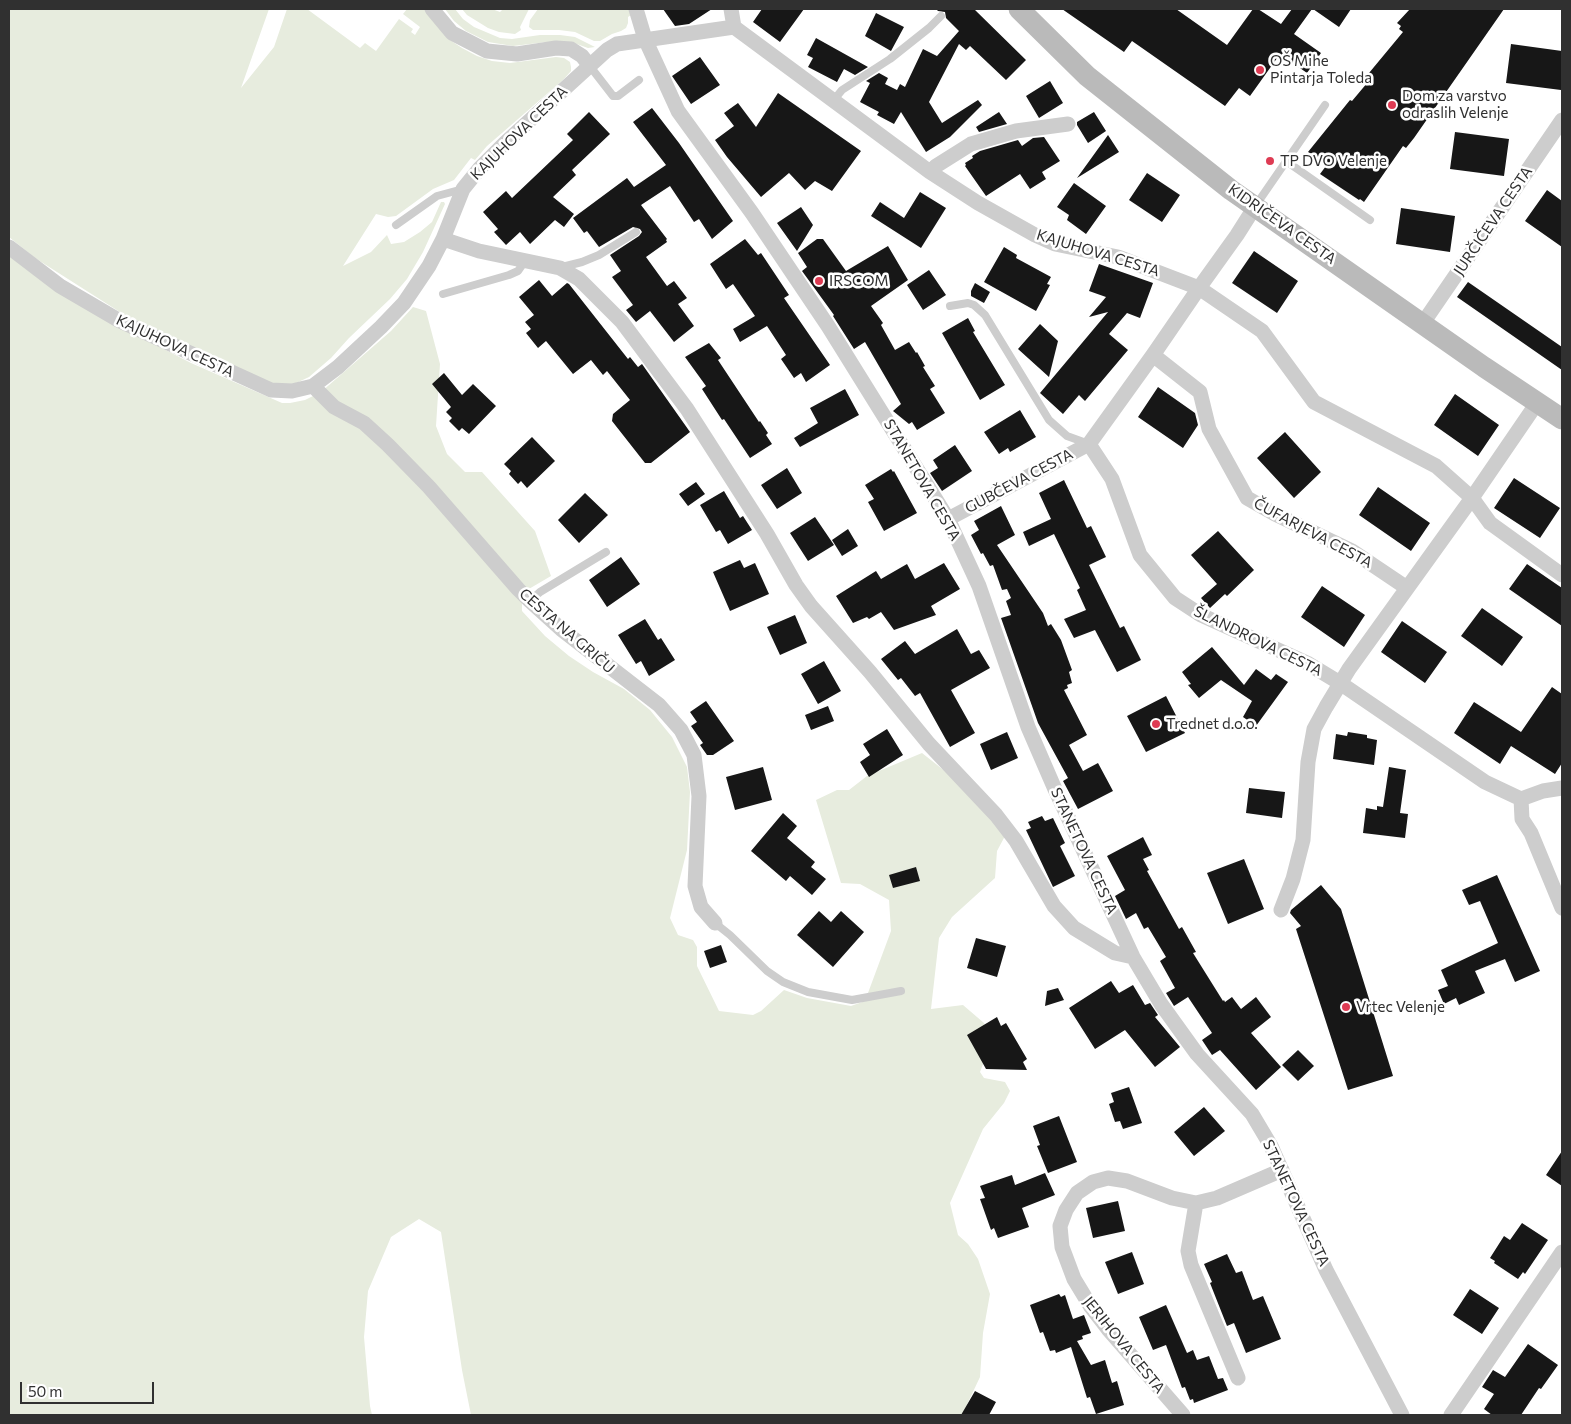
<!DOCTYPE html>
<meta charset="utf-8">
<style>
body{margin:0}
#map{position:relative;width:1571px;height:1424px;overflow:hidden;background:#fff;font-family:Commissioner,sans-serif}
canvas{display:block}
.frame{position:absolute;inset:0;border:10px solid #303030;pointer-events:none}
.scale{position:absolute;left:20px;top:1382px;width:134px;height:22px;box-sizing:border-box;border:2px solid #303030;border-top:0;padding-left:6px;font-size:15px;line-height:18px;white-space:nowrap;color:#303030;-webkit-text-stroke:4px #fff;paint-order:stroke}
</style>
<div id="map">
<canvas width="1571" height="1424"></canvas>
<div class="frame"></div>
<div class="scale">50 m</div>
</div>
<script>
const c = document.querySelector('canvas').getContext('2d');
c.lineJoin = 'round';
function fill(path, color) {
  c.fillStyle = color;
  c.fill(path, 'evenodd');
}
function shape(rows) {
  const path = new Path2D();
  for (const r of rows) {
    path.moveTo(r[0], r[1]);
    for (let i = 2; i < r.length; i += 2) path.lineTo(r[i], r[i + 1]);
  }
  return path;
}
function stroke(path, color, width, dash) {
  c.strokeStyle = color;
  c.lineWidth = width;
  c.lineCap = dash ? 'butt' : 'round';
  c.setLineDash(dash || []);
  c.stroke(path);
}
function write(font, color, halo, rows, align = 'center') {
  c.font = font + ' Commissioner,sans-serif';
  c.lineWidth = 5;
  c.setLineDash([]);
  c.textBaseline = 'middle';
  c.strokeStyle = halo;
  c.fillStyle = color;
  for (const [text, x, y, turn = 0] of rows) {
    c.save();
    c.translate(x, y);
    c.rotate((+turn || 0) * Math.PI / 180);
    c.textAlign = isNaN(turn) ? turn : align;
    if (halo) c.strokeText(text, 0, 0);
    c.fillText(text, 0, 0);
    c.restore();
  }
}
fill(shape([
 [9,9,269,9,241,88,274,47,287,9,307,9,360,48,365,43,376,51,399,19,413,29,411,32,415,35,420,27,403,14,407,9,427,9,447,38,462,48,477,56,492,61,510,63,556,57,564,58,570,62,571,67,571,71,563,80,487,146,475,160,471,158,454,180,433,189,396,216,388,217,376,214,343,266,371,252,387,235,391,244,404,242,420,232,432,222,441,202,444,202,445,204,423,252,407,279,390,299,349,338,331,358,309,377,290,386,271,384,123,314,35,258,9,237],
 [445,9,455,9,463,19,474,27,500,38,512,39,540,35,560,35,575,37,595,47,588,48,574,43,547,42,513,46,488,42,466,31,454,21],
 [462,9,492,9,500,12,503,9,529,9,520,27,521,30,515,34,499,32,488,28,467,15],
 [538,9,629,9,631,15,628,17,628,23,626,28,621,31,612,34,600,41,594,41,575,32,559,30,533,30,529,27,530,20],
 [9,255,119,326,191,363,282,403,290,403,305,400,321,392,391,331,413,307,426,311,440,364,436,426,447,454,465,472,482,472,535,531,551,576,522,593,522,611,545,636,569,656,593,672,624,689,650,710,672,737,687,767,690,792,687,850,670,918,678,935,693,940,697,947,697,966,719,1011,753,1015,761,1011,784,990,807,998,851,1006,865,1001,891,931,889,900,860,884,841,883,816,800,837,790,849,790,867,776,922,753,946,772,976,800,1005,836,997,851,995,878,952,917,939,938,931,1009,963,1005,984,1023,989,1034,990,1046,980,1072,984,1078,1005,1082,1010,1091,1004,1103,983,1129,950,1203,958,1235,968,1244,978,1259,990,1294,983,1333,980,1377,962,1415,471,1415,462,1370,441,1232,419,1219,391,1237,368,1291,364,1337,370,1406,372,1415,9,1415]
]), '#e7ecde');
fill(shape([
 [663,9,712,9,689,24,675,26],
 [762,9,804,9,780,42,753,22],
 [936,9,974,9,1026,60,1006,80,970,46,966,50,959,44,929,102,942,123,978,100,982,105,950,137,926,152,901,112,894,124,877,115,879,112,860,102,870,83,866,81,879,73,888,78,885,84,897,90,900,84,905,87,923,49,937,56,959,31,946,18,945,12,938,11],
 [1062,9,1176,9,1227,45,1253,9,1258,9,1281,24,1292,9,1312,9,1294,34,1321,53,1307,73,1280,54,1250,96,1239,88,1225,106,1132,41,1124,52],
 [1313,9,1351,9,1339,27],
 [1410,9,1504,9,1414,138,1406,148,1403,146,1364,202,1360,199,1359,200,1320,174,1326,166,1308,152,1350,100,1352,101,1373,76,1369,73,1403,32,1399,29,1401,26,1397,23],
 [876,13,904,27,891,51,865,36],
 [816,38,868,67,855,75,844,69,837,82,808,67,813,58,807,55],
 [1511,44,1562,51,1561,90,1506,83],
 [700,57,720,85,691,104,672,76],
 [1050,81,1063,103,1039,118,1026,96],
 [778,93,861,151,832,191,815,181,805,190,789,173,761,197,727,157,715,140,734,126,724,113,738,103,756,127],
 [652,108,679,143,733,221,712,239,699,219,694,222,670,186,641,205,667,239,666,240,667,242,646,257,667,286,674,281,687,298,678,304,694,326,674,342,650,311,636,322,626,310,633,305,612,277,621,271,610,255,639,236,642,232,640,229,633,227,599,247,587,231,584,233,573,218,627,178,634,187,666,165,633,122],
 [589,112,610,134,572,170,576,175,553,197,574,214,564,227,555,220,530,244,520,232,506,245,494,232,498,229,483,212,506,191,512,198,573,140,567,134],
 [999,112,1007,124,979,132,976,127],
 [1094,112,1106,131,1088,143,1077,125,1077,122],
 [1455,132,1509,139,1504,176,1450,169],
 [1108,135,1119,152,1077,178],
 [1044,137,1060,161,1042,172,1046,179,1030,189,1020,174,986,196,965,166,966,165,965,163,973,158,972,156,980,151,1018,140,1022,146,1033,138],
 [1147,173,1180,195,1162,222,1129,200],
 [1074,183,1106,206,1086,234,1067,220,1069,215,1057,207],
 [1547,190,1562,201,1562,247,1525,221],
 [920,192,946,208,921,248,871,216,880,202,904,218],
 [801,207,813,225,797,251,777,223],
 [1401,208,1455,216,1450,252,1396,244],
 [745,239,758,255,761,253,789,295,784,298,830,365,806,382,801,373,794,378,781,359,786,355,767,326,740,342,733,329,755,316,733,284,726,289,710,264],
 [817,239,823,239,846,271,888,246,908,280,871,306,883,323,881,325,895,350,909,342,916,353,917,352,925,366,923,367,935,386,930,389,945,413,917,430,912,422,909,424,893,411,901,404,865,342,854,349,833,316,834,315,802,271,807,267,798,253],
 [1004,247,1017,255,1016,258,1051,277,1047,284,1050,285,1036,311,984,282],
 [1254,251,1298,281,1277,313,1232,283],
 [1099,264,1153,283,1140,318,1127,313,1109,334,1128,350,1085,401,1079,395,1063,414,1040,393,1108,312,1089,317,1106,297,1089,291],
 [929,270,946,295,923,310,907,285],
 [539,280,552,296,567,283,569,284,628,359,630,357,638,367,642,364,690,432,651,463,645,463,612,421,613,414,630,400,607,371,603,375,591,360,573,374,546,341,538,348,526,333,531,329,525,322,534,315,519,297],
 [1468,282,1562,347,1562,370,1457,297],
 [975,283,990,292,984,303,971,296,971,291],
 [968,318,975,331,973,332,1005,385,980,400,942,333],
 [1040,324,1058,341,1049,377,1018,349],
 [709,343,721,358,718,360,759,422,760,421,768,433,766,435,772,444,750,458,724,419,722,420,702,389,706,386,685,357],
 [444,373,462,395,473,384,496,406,469,434,462,428,459,431,449,421,452,418,446,412,451,407,432,384],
 [1158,387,1195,413,1198,425,1183,448,1138,417],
 [845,389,859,415,800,447,794,438,818,423,810,408],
 [1455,394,1499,425,1478,456,1434,425],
 [1020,410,1036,437,1010,452,1008,448,999,454,984,432],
 [1285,432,1321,472,1294,498,1257,458],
 [532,437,555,461,527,488,521,481,518,484,509,474,511,471,504,464],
 [955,445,972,471,942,491,930,473,938,468,933,460],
 [787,468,802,493,777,509,761,485],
 [891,469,893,472,894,471,917,513,884,531,868,502,874,499,865,485],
 [1514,478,1560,508,1540,538,1494,508],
 [1064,480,1087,528,1091,526,1106,557,1089,565,1120,628,1124,626,1141,660,1117,672,1095,630,1074,638,1064,619,1086,610,1077,590,1080,588,1054,534,1029,546,1023,532,1051,519,1039,493],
 [696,482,705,494,688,506,679,494],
 [1378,487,1430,523,1411,551,1359,515],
 [724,491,740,518,743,516,752,530,728,544,720,530,716,532,700,505],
 [585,493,608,515,579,543,558,520],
 [1001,506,1015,535,997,545,1043,613,1048,626,1051,624,1061,640,1072,670,1069,672,1072,683,1067,685,1068,688,1064,690,1087,735,1069,745,1083,771,1098,763,1113,791,1078,809,1063,781,1068,778,1038,723,1001,618,1011,615,1006,601,1011,598,1007,589,1002,590,993,565,990,566,983,553,981,554,971,535,979,530,974,521],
 [815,517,834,545,808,561,790,533],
 [848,529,858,546,842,556,832,540],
 [1218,531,1254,570,1227,596,1225,594,1210,608,1201,598,1217,584,1191,555],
 [621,557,640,584,607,607,589,580],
 [740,560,744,568,755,563,769,594,730,611,713,572],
 [944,563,960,589,931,606,936,615,894,630,881,612,869,619,867,617,853,623,836,596,876,571,881,579,907,564,915,579],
 [1527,564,1562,588,1562,626,1509,589],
 [1322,586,1365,615,1344,647,1301,617],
 [1482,608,1523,637,1502,666,1461,636],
 [795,615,807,643,780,655,767,627],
 [645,619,658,640,661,638,675,660,649,676,641,661,636,664,618,635],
 [1402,621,1447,652,1425,683,1381,652],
 [957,629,971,654,979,650,990,668,951,690,975,733,950,747,920,693,915,696,901,678,898,680,881,659,905,641,915,654],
 [1212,647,1244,685,1256,669,1271,680,1276,674,1288,682,1256,726,1243,717,1252,701,1221,680,1199,698,1188,685,1191,684,1182,672],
 [824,661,841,691,818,704,801,674],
 [1552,687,1562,694,1562,763,1555,774,1511,746,1500,764,1454,733,1474,702,1521,732],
 [1166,696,1185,733,1146,752,1127,716],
 [706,701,734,741,713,755,707,755,700,745,703,743,691,726,697,722,690,712],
 [828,706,834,721,811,730,805,715],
 [887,729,903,755,869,777,860,762,870,755,863,744],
 [1007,732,1018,758,991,770,980,744],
 [1348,732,1367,735,1367,738,1377,740,1374,765,1333,759,1336,734,1347,736],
 [763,767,772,800,735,810,726,777],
 [1389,767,1406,770,1400,813,1408,814,1405,838,1363,833,1366,808,1377,810,1377,806,1383,807],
 [1249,788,1285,792,1282,818,1246,813],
 [783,813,797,826,787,838,815,862,811,867,826,879,812,895,790,876,786,881,751,851],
 [1042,816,1045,821,1053,818,1065,843,1060,846,1075,876,1053,887,1026,830,1031,828,1028,822],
 [1143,837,1152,855,1143,859,1149,870,1147,871,1179,929,1182,927,1196,952,1193,953,1223,1001,1224,1000,1225,1002,1232,997,1241,1009,1256,997,1271,1017,1251,1033,1281,1067,1256,1090,1220,1050,1212,1055,1202,1040,1212,1033,1188,997,1174,1006,1166,993,1175,988,1160,961,1166,957,1148,927,1144,929,1136,913,1126,919,1115,896,1125,890,1107,856],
 [1244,859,1264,909,1228,924,1207,873],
 [916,867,920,881,893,888,889,875],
 [1497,875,1540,971,1515,982,1505,959,1475,971,1485,993,1459,1005,1456,998,1444,1004,1438,990,1448,986,1441,970,1498,943,1480,901,1469,905,1462,890],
 [1321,885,1341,909,1393,1076,1348,1090,1296,929,1301,926,1290,913,1291,910],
 [819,911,831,922,841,911,864,932,833,967,797,935],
 [976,938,1006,946,997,977,967,968],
 [721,945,727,962,710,968,704,951],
 [1111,981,1119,993,1133,985,1145,1005,1150,1003,1158,1015,1155,1017,1180,1047,1155,1067,1125,1030,1095,1049,1069,1008],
 [1058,988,1064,1000,1045,1006,1047,991],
 [997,1017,1001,1026,1006,1023,1027,1059,1023,1062,1027,1070,986,1069,967,1035],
 [1298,1050,1314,1066,1298,1081,1282,1065],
 [1129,1087,1142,1123,1123,1129,1120,1121,1115,1122,1109,1104,1114,1102,1111,1093],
 [1204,1107,1225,1131,1194,1156,1174,1132],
 [1059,1116,1077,1162,1048,1173,1037,1146,1040,1145,1033,1126],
 [1562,1151,1562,1186,1546,1175],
 [1045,1173,1055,1195,1022,1208,1029,1227,998,1238,994,1228,991,1230,980,1199,985,1198,980,1186,1012,1175,1015,1185],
 [1118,1201,1125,1231,1093,1238,1086,1208],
 [1522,1223,1548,1240,1525,1274,1523,1272,1518,1279,1494,1263,1495,1261,1490,1258,1504,1236,1510,1240],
 [1132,1252,1144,1284,1118,1294,1105,1262],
 [1227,1254,1236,1273,1242,1271,1253,1300,1263,1296,1281,1339,1246,1353,1234,1323,1227,1326,1210,1283,1212,1282,1204,1264],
 [1470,1289,1499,1308,1482,1334,1453,1315],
 [1059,1294,1061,1297,1065,1295,1073,1319,1084,1315,1091,1333,1082,1336,1083,1339,1077,1341,1091,1365,1105,1360,1112,1383,1117,1381,1124,1405,1096,1414,1090,1397,1087,1398,1071,1347,1056,1353,1055,1350,1050,1351,1043,1332,1040,1333,1030,1305],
 [1166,1305,1187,1353,1193,1350,1197,1360,1209,1356,1218,1379,1223,1378,1228,1390,1194,1403,1193,1399,1190,1400,1185,1387,1182,1388,1166,1345,1153,1350,1139,1317],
 [1528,1344,1558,1365,1541,1389,1539,1388,1521,1415,1492,1415,1484,1409,1494,1394,1482,1387,1493,1370,1505,1377],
 [975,1391,996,1402,989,1415,961,1415]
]), '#171717');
stroke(shape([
 [589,65,613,96,618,96,639,80],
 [833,101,842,90,890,59,929,28,941,16],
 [1286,161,1370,220],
 [1256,205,1325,105],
 [396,225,437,196,463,189],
 [562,267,582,262,599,255,636,232],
 [443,294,509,275,518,271,525,261],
 [950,306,968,303,974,305,985,315,1049,420,1067,436,1089,444],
 [530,601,540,592,606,552],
 [715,923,730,935,767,971,783,982,808,992,852,1000,901,991]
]), '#cdcdcd', 8);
stroke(shape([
 [432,9,452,33,487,51,517,54,556,48,571,49,582,56,589,65],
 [636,9,645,39,678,111,752,213,828,326,948,519,979,586,1028,727,1054,787,1133,957,1161,1004,1197,1054,1252,1114,1271,1146,1326,1270,1402,1415],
 [731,9,734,27],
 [930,172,936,166,971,144,1016,131,1068,124],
 [443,239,479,251,560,268,579,279,622,322,687,409,767,534,796,585,811,606,870,672,929,744,996,815,1016,841,1054,906,1074,928,1115,953,1133,957],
 [9,247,60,286,120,321,271,390,292,391,313,386,338,367,381,327,404,303,429,266,443,239,463,189,480,168,505,143,607,50,617,44,734,27,930,172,978,203,1035,235,1055,244,1118,257,1199,288,1262,331,1314,402,1436,466,1472,498,1490,523,1562,575],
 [1423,323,1562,120],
 [1153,355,1200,392,1209,429,1247,498,1275,514,1352,551,1407,588],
 [313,386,334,407,364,423,388,445,429,487,518,589,530,601,561,629,659,705,681,730,694,755,699,796,695,886,701,907,715,923],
 [1089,444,1112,479,1140,555,1175,598,1201,615,1307,663,1340,683,1485,782,1521,799],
 [948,519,1089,444,1153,355,1199,288,1237,235,1256,205],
 [1521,799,1522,819,1531,833,1562,908],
 [1521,799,1543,791,1562,788],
 [1281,910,1293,879,1303,840,1308,762,1314,729,1326,707,1349,669,1472,498,1537,403],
 [1196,1203,1188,1251,1191,1265,1238,1378],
 [1183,1415,1108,1329,1091,1307,1074,1279,1062,1247,1060,1226,1066,1210,1077,1193,1093,1182,1108,1178,1127,1181,1172,1198,1196,1203,1217,1198,1282,1170],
 [1451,1415,1562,1252]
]), '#cdcdcd', 15);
stroke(shape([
 [1019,9,1087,76,1231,190,1484,367,1562,419]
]), '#bababa', 21);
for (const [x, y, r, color] of [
 [1260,70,5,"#de3b53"],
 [1392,105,5,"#de3b53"],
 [1270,161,5,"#de3b53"],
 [819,281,5,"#de3b53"],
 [1156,724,5,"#de3b53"],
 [1346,1007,5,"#de3b53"]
]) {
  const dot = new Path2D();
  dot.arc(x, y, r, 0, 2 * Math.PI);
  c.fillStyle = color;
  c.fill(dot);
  stroke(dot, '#fff', 2);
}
write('15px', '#303030', '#fff', [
 ["OŠ Mihe",1270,61],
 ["Pintarja Toleda",1270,78],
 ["Dom za varstvo",1402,96],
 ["odraslih Velenje",1402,113],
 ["TP DVO Velenje",1280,161],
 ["IRSCOM",829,281],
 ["Trednet d.o.o.",1166,724],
 ["Vrtec Velenje",1356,1007]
], 'left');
write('15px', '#303030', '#fff', [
 ["KAJUHOVA CESTA",519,133,-44],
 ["JURČIČEVA CESTA",1493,221,-56],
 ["KIDRIČEVA CESTA",1282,224,35],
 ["KAJUHOVA CESTA",1098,253,17],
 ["KAJUHOVA CESTA",175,346,25],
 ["STANETOVA CESTA",922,480,60],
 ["GUBČEVA CESTA",1019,481,-28],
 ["ČUFARJEVA CESTA",1313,533,28],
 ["CESTA NA GRIČU",567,631,41],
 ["ŠLANDROVA CESTA",1258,641,26],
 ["STANETOVA CESTA",1084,851,65],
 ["STANETOVA CESTA",1296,1203,65],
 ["JERIHOVA CESTA",1124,1345,51]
]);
</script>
